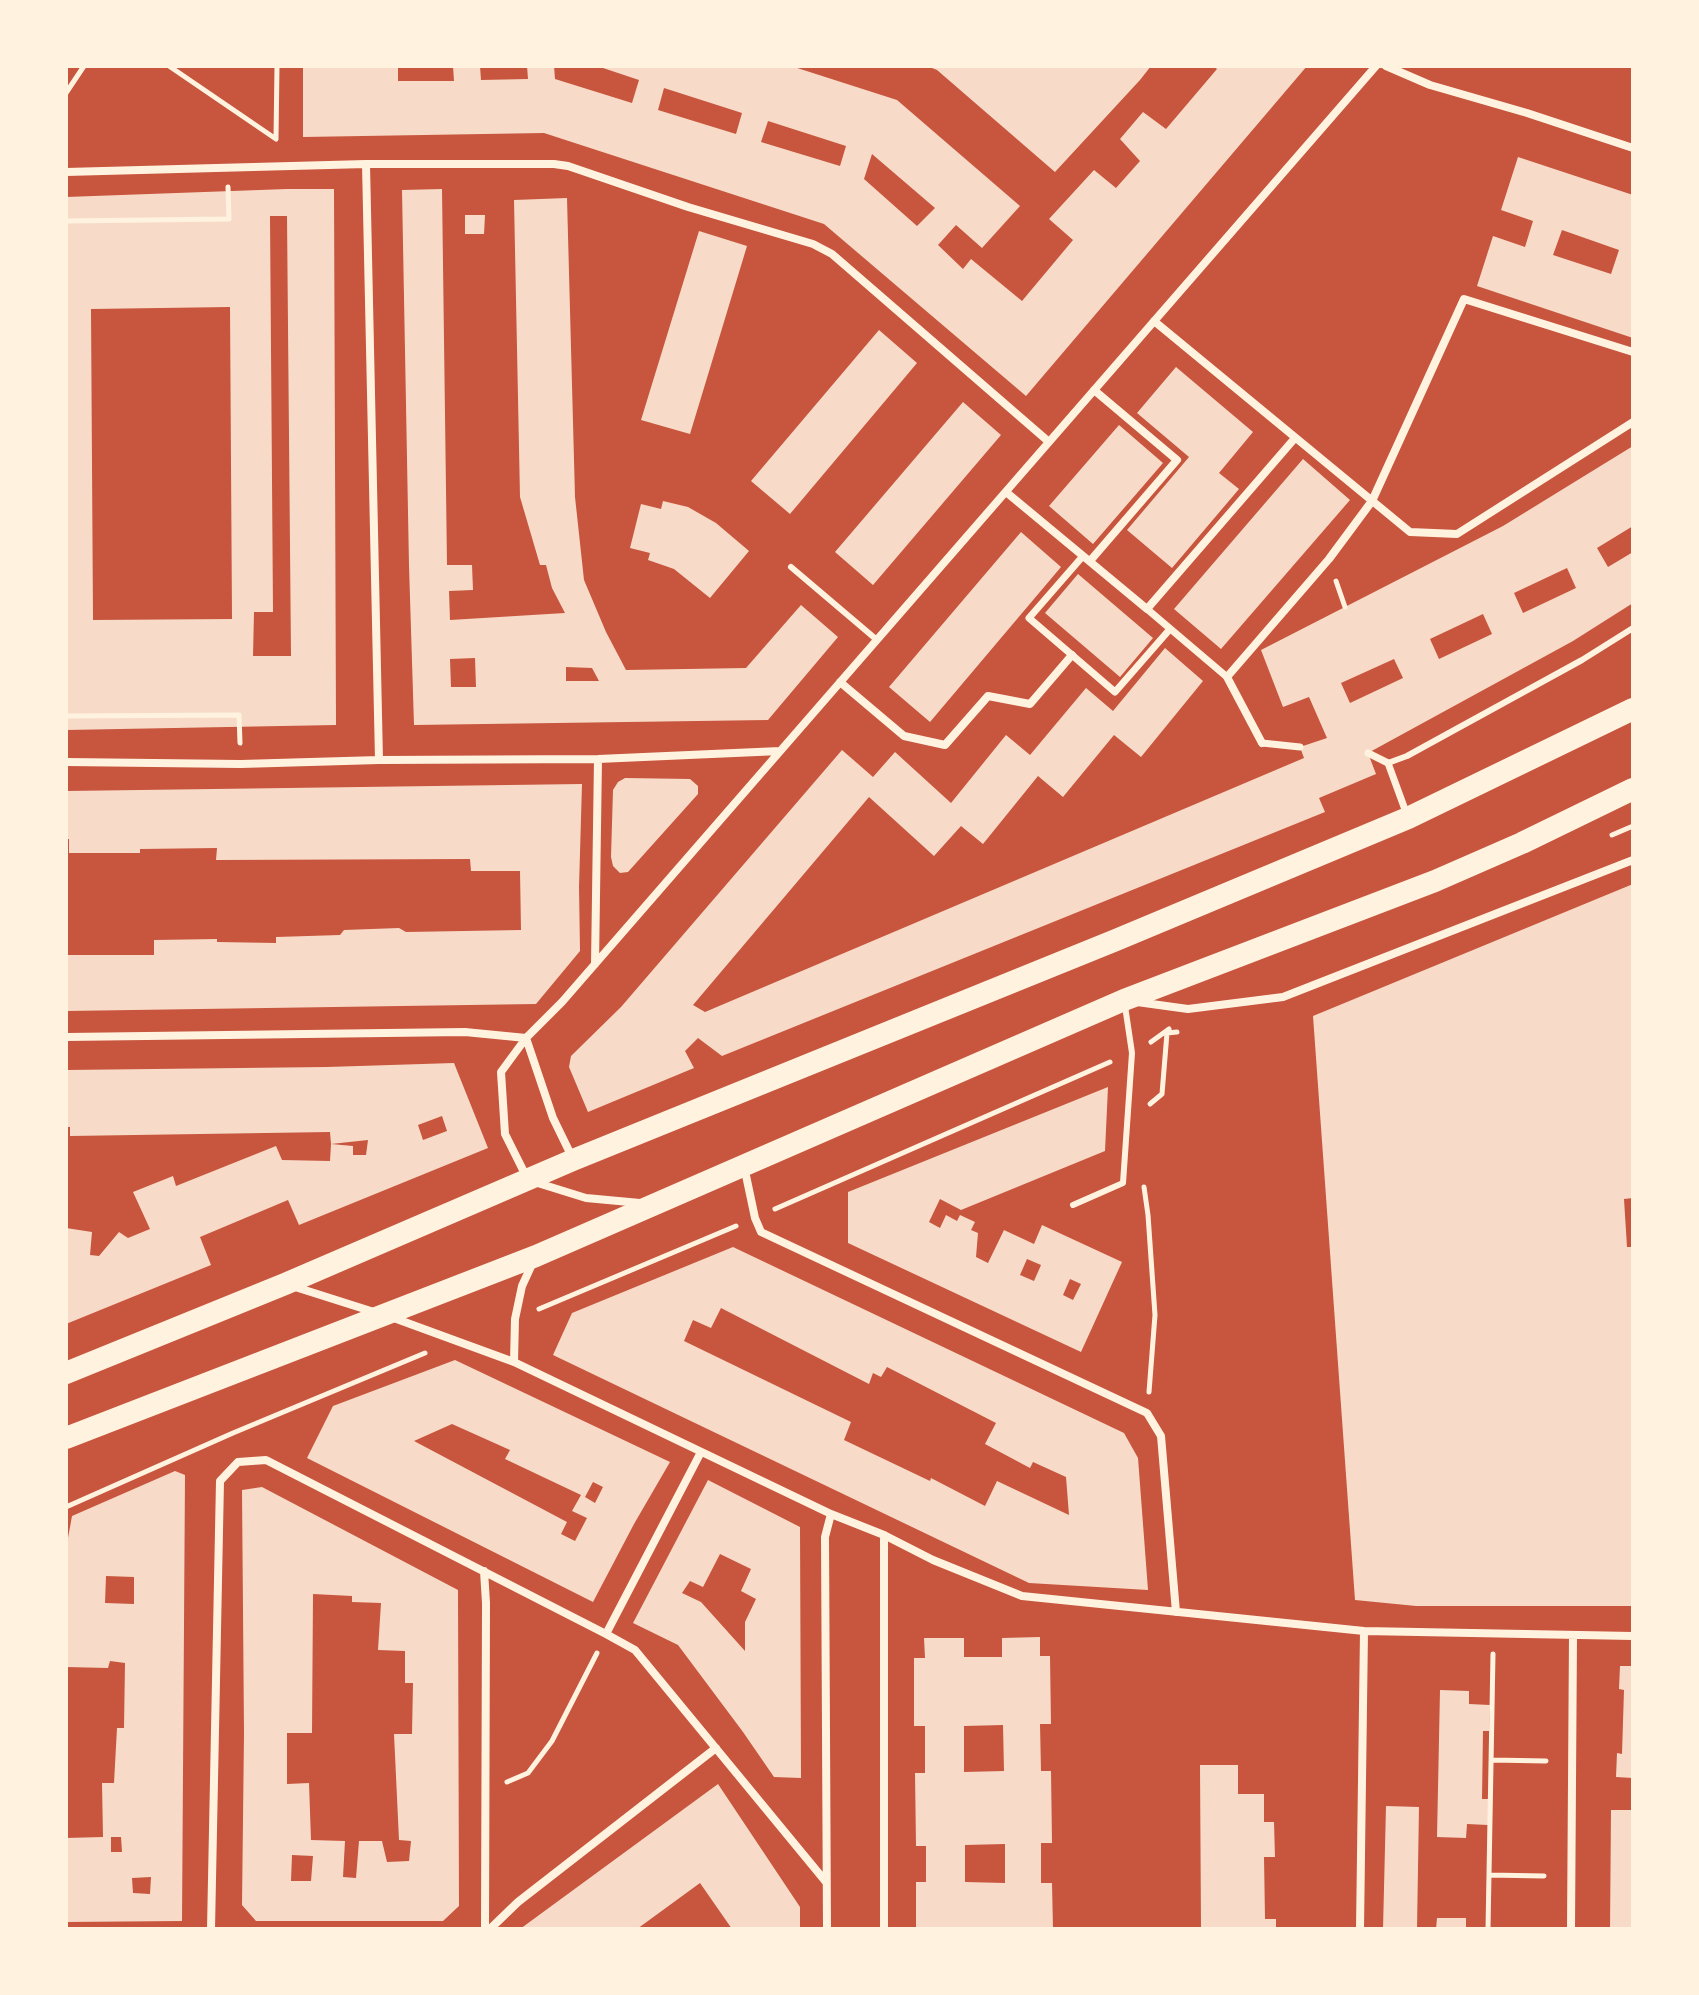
<!DOCTYPE html>
<style>
body{margin:0}
#map{position:relative;width:1699px;height:1995px;overflow:hidden;background:#c8553d;font-family:Inter,sans-serif}
canvas{display:block}
.frame{position:absolute;inset:0;border:68px solid #fff3e0;pointer-events:none}
</style>
<div id="map">
<canvas width="1699" height="1995"></canvas>
<div class="frame"></div>
</div>
<script>
const c = document.querySelector('canvas').getContext('2d');
c.lineJoin = 'round';
function fill(path, color) {
  c.fillStyle = color;
  c.fill(path, 'evenodd');
}
function shape(rows) {
  const path = new Path2D();
  for (const r of rows) {
    path.moveTo(r[0], r[1]);
    for (let i = 2; i < r.length; i += 2) path.lineTo(r[i], r[i + 1]);
  }
  return path;
}
function stroke(path, color, width, dash) {
  c.strokeStyle = color;
  c.lineWidth = width;
  c.lineCap = dash ? 'butt' : 'round';
  c.setLineDash(dash || []);
  c.stroke(path);
}
fill(shape([
 [303,66,398,66,398,81,454,81,453,66,480,66,481,80,528,79,527,66,554,66,555,79,632,103,639,80,597,66,791,66,897,100,1020,206,982,248,956,225,938,245,963,269,971,259,1022,301,1073,240,1049,219,1094,170,1116,188,1140,161,1120,139,1143,112,1166,129,1217,69,1213,66,1307,66,1026,396,824,224,544,133,303,137],
 [664,88,742,113,736,134,658,110],
 [768,121,846,146,840,166,761,142],
 [872,154,935,208,917,226,864,179],
 [927,66,1151,66,1140,80,1055,172,937,70],
 [1518,157,1633,195,1633,338,1477,286,1493,236,1525,247,1533,221,1501,210],
 [1562,230,1619,250,1611,274,1553,255],
 [287,189,334,189,336,725,66,730,66,197],
 [270,216,287,216,291,656,253,656,254,612,273,612],
 [230,307,232,619,93,620,91,309],
 [442,189,447,565,472,565,473,590,449,591,450,620,565,613,552,588,546,565,540,565,520,497,514,200,567,198,575,497,584,580,606,632,626,670,746,668,801,605,838,637,768,720,414,725,409,566,402,190],
 [475,658,476,687,451,687,450,659],
 [566,667,592,668,599,681,566,681],
 [465,215,485,215,484,234,465,234],
 [699,231,747,246,690,434,641,420],
 [879,330,917,363,790,514,751,481],
 [1176,367,1253,432,1219,473,1239,489,1172,568,1127,530,1189,457,1137,413],
 [963,402,1001,435,873,585,835,552],
 [1119,425,1163,463,1093,544,1049,506],
 [1633,446,1633,526,1597,548,1608,567,1633,552,1633,603,1573,641,1368,753,1376,774,1319,798,1325,812,722,1056,698,1038,685,1051,694,1068,588,1112,569,1067,571,1056,621,1007,842,750,873,777,895,752,951,803,1006,735,1030,755,1086,688,1113,711,1165,648,1203,681,1141,757,1114,735,1063,797,1038,776,983,844,961,826,934,856,869,797,693,1005,705,1012,1304,758,1300,747,1327,738,1309,697,1283,707,1261,650,1503,526],
 [1567,568,1576,588,1523,613,1514,593],
 [1483,614,1492,634,1439,659,1430,639],
 [1394,659,1403,678,1350,703,1341,683],
 [1303,459,1350,500,1221,649,1174,609],
 [663,501,688,507,716,523,749,551,710,598,674,569,648,560,650,553,630,548,641,504,661,509],
 [1021,532,1061,567,930,722,889,687],
 [1078,574,1153,638,1120,677,1045,613],
 [625,778,690,779,698,786,698,794,628,872,620,873,613,866,611,857,613,790,618,782],
 [582,784,579,887,580,951,536,1004,66,1011,66,955,154,955,154,940,217,939,217,942,276,943,276,937,340,935,344,930,399,928,406,932,521,930,520,871,471,871,470,859,216,860,217,848,140,849,140,853,69,853,69,839,66,839,66,791],
 [1633,884,1633,1198,1624,1199,1627,1247,1633,1247,1633,1606,1416,1606,1355,1600,1313,1016],
 [454,1063,488,1148,299,1225,288,1200,200,1237,211,1265,66,1324,66,1228,92,1232,90,1255,99,1256,119,1232,128,1238,150,1229,133,1192,173,1176,176,1186,276,1146,282,1160,330,1161,331,1144,330,1132,70,1136,70,1127,66,1127,66,1070,327,1067],
 [442,1116,447,1131,423,1140,418,1125],
 [368,1140,366,1155,353,1155,353,1146,331,1144],
 [1108,1087,1105,1151,961,1210,940,1199,929,1222,940,1228,946,1215,957,1221,960,1215,975,1222,971,1230,978,1233,976,1257,988,1263,1004,1230,1034,1244,1042,1225,1122,1262,1081,1352,848,1243,848,1192],
 [1027,1259,1041,1265,1034,1281,1020,1275],
 [1070,1279,1081,1284,1073,1300,1063,1295],
 [733,1247,1124,1433,1138,1458,1148,1590,1029,1583,553,1355,572,1313],
 [721,1308,869,1384,873,1373,881,1377,887,1367,996,1423,985,1444,1030,1468,1033,1462,1066,1477,1069,1515,997,1481,985,1506,931,1478,930,1481,844,1440,851,1422,684,1341,693,1320,711,1328],
 [455,1360,670,1462,634,1524,593,1602,307,1458,333,1406],
 [452,1424,510,1450,505,1459,581,1495,572,1511,587,1518,575,1541,561,1534,567,1522,414,1441],
 [593,1482,603,1487,595,1503,585,1497],
 [175,1471,185,1475,182,1921,66,1922,66,1838,103,1837,102,1783,114,1783,117,1728,124,1728,125,1663,110,1661,108,1668,66,1667,66,1549,72,1516],
 [106,1576,134,1577,134,1604,105,1603],
 [111,1837,121,1837,122,1852,111,1852],
 [151,1877,150,1894,133,1893,132,1878],
 [708,1480,800,1527,801,1778,774,1777,743,1732,678,1645,633,1623],
 [720,1554,751,1569,741,1591,756,1599,745,1622,745,1651,701,1602,682,1593,690,1581,703,1587],
 [262,1487,458,1590,459,1906,443,1921,256,1921,242,1905,244,1733,242,1490],
 [313,1594,352,1596,352,1602,381,1603,378,1650,405,1651,405,1683,413,1683,412,1734,394,1734,399,1840,411,1841,409,1861,387,1862,382,1841,359,1841,356,1878,343,1877,345,1841,311,1840,309,1783,287,1784,287,1733,312,1733],
 [292,1855,313,1856,311,1881,291,1881],
 [1040,1637,1040,1656,1050,1656,1051,1724,1040,1724,1041,1771,1051,1771,1052,1843,1041,1843,1041,1883,1052,1883,1053,1929,916,1929,916,1882,926,1882,926,1846,916,1846,915,1773,925,1773,925,1726,914,1726,914,1658,925,1658,924,1638,964,1638,964,1657,1002,1657,1002,1638],
 [1003,1725,1004,1771,964,1772,964,1726],
 [1005,1844,1005,1883,965,1882,965,1845],
 [1620,1666,1633,1666,1633,1778,1616,1777,1617,1753,1622,1754,1624,1690,1619,1689],
 [1440,1690,1469,1691,1469,1704,1490,1705,1489,1731,1483,1731,1482,1799,1488,1799,1488,1825,1467,1824,1466,1838,1437,1837],
 [1200,1765,1238,1765,1238,1794,1264,1794,1264,1822,1274,1822,1275,1857,1264,1857,1265,1919,1276,1919,1276,1929,1201,1929],
 [718,1784,800,1907,800,1929,732,1929,700,1883,637,1929,520,1929],
 [1386,1806,1419,1807,1417,1929,1383,1929],
 [1611,1810,1633,1810,1633,1929,1610,1929],
 [1437,1918,1466,1918,1466,1929,1436,1929]
]), '#f7dbc8');
stroke(shape([
 [169,66,276,139],
 [66,93,84,66],
 [276,138,277,66],
 [66,221,229,219,228,187],
 [1336,581,1345,607],
 [66,716,239,715,240,743],
 [1612,835,1633,826],
 [1151,1042,1169,1029],
 [1150,1104,1162,1094,1167,1033,1177,1032],
 [1144,1187,1148,1215,1155,1315,1149,1392],
 [775,1209,1110,1062],
 [539,1309,736,1226],
 [66,1507,233,1433,425,1353],
 [1492,1760,1546,1761],
 [507,1782,528,1773,552,1741,597,1653],
 [1489,1875,1544,1876],
 [1488,1929,1493,1654]
]), '#fff3e0', 5);
stroke(shape([
 [791,567,877,640],
 [1388,763,1407,756,1582,660,1633,628],
 [1073,1205,1123,1183,1132,1053,1125,1006]
]), '#fff3e0', 6);
stroke(shape([
 [1083,556,1029,618,1115,692,1170,629],
 [1147,609,1227,677],
 [1262,743,1300,747],
 [1368,753,1388,763,1407,815]
]), '#fff3e0', 7);
stroke(shape([
 [1386,66,1430,85,1527,113,1633,148],
 [366,164,379,760],
 [66,172,366,164,554,164,568,166,688,207,813,244,832,254,1049,442],
 [1154,321,1410,532,1457,534,1633,422],
 [1006,492,1147,609,1295,438],
 [1090,561,1177,460,1094,390],
 [840,682,904,736,945,745,988,696,1030,704,1072,655],
 [1262,743,1227,677,1329,559,1372,501,1464,299,1633,352],
 [66,762,241,764,379,760,598,759,780,751],
 [595,964,598,759],
 [1137,1002,1188,1009,1283,997,1633,860],
 [66,1037,465,1032,526,1038],
 [526,1038,553,1118,572,1157],
 [744,1166,755,1218,761,1232,1147,1413,1161,1436,1176,1612],
 [640,1203,586,1198,528,1180,505,1134,501,1072,526,1038,562,1002,1376,66],
 [292,1286,374,1312],
 [391,1317,514,1362,831,1514,884,1535,933,1560,1022,1596,1364,1631,1633,1636],
 [514,1362,515,1319,522,1286,533,1262],
 [884,1535,884,1929],
 [484,1571,486,1603,485,1929],
 [606,1634,701,1452],
 [211,1929,220,1481,238,1462,266,1460,606,1634,635,1650,826,1882],
 [490,1929,518,1902,716,1748],
 [827,1929,825,1537,831,1514],
 [1360,1929,1364,1631],
 [1571,1929,1573,1635]
]), '#fff3e0', 8);
stroke(shape([
 [66,1373,285,1284,573,1160,1116,940,1408,818,1633,709],
 [66,1438,536,1256,1124,1000,1435,881,1522,843,1633,789]
]), '#fff3e0', 22);
</script>
